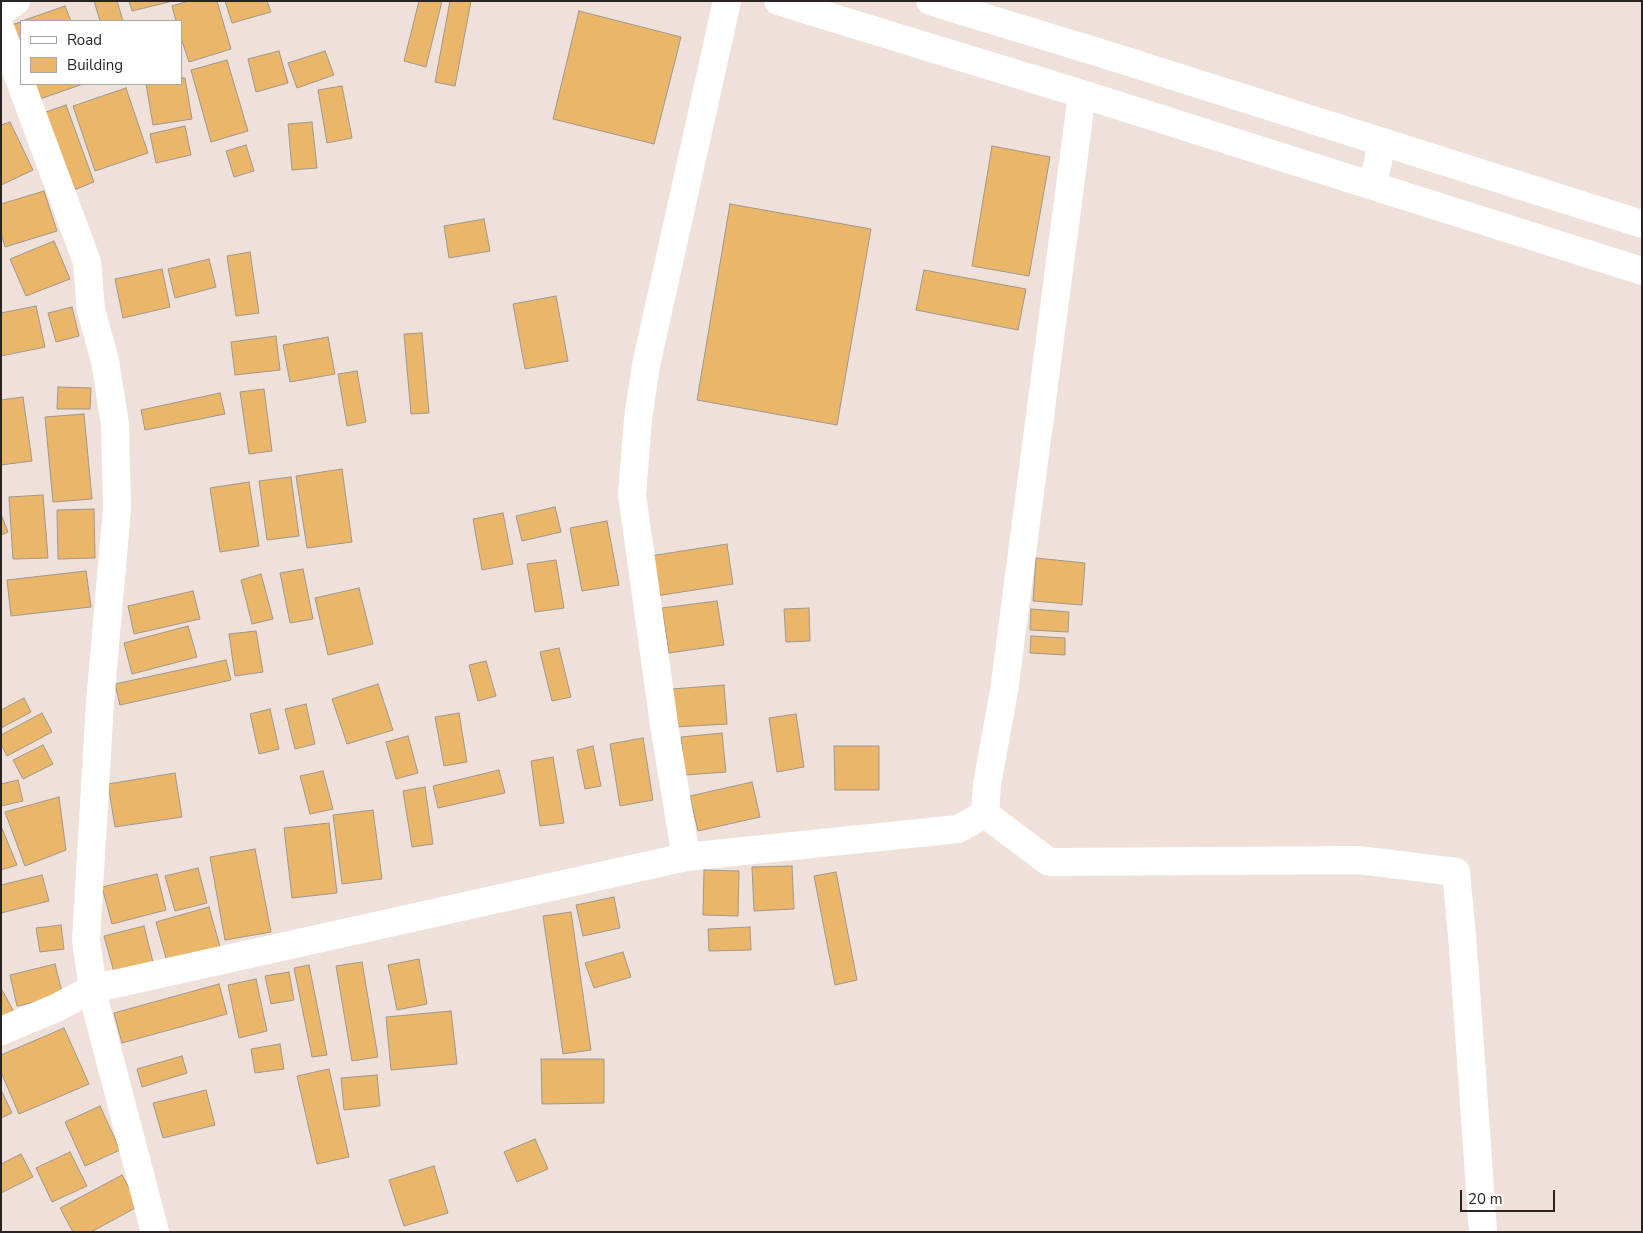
<!DOCTYPE html>
<style>
body{margin:0}
#map{position:relative;width:1643px;height:1233px;overflow:hidden;background:#efe0d9;font-family:"Nunito Sans",sans-serif}
canvas{display:block}
.frame{position:absolute;inset:0;border:2px solid #292321;pointer-events:none}
.legend{position:absolute;left:20px;top:20px;width:162px;height:65px;box-sizing:border-box;background:#fff;border:1px solid #a9a7a6;margin:0;padding:6px 9px;list-style:none;font-size:15px;color:#292321}
.legend li{display:flex;align-items:center;gap:10px;height:25px}
.legend b{width:25px;border:1px solid #a9a7a6}
.scale{position:absolute;left:1460px;top:1190px;width:95px;height:22px;box-sizing:border-box;border:2px solid #292321;border-top:0;padding-left:6px;font-size:15px;line-height:18px;white-space:nowrap;color:#292321;-webkit-text-stroke:4px #fff;paint-order:stroke}
</style>
<div id="map">
<canvas width="1643" height="1233"></canvas>
<div class="frame"></div>
<ul class="legend">
<li><b style="height:6px;background:#fff"></b>Road</li>
<li><b style="height:14px;background:#eab669"></b>Building</li>
</ul>
<div class="scale">20 m</div>
</div>
<script>
const c = document.querySelector('canvas').getContext('2d');
c.lineJoin = 'round';
function fill(path, color) {
  c.fillStyle = color;
  c.fill(path, 'evenodd');
}
function shape(rows) {
  const path = new Path2D();
  for (const r of rows) {
    path.moveTo(r[0], r[1]);
    for (let i = 2; i < r.length; i += 2) path.lineTo(r[i], r[i + 1]);
  }
  return path;
}
function stroke(path, color, width, dash) {
  c.strokeStyle = color;
  c.lineWidth = width;
  c.lineCap = dash ? 'butt' : 'round';
  c.setLineDash(dash || []);
  c.stroke(path);
}
const building = shape([
 [94,1,117,1,123,21,100,21,94,1],
 [129,1,173,1,132,11,129,1],
 [189,1,217,1,231,49,189,62,181,38,181,21,176,21,172,6,189,1],
 [225,1,267,1,271,12,232,23,225,1],
 [419,1,442,1,426,67,404,61,419,1],
 [450,1,471,1,455,86,435,82,450,1],
 [65,6,71,21,22,21,65,6],
 [579,11,681,37,654,144,553,119,579,11],
 [21,22,21,55,11,25,21,22],
 [279,51,288,83,256,92,248,59,279,51],
 [325,51,334,75,297,88,288,63,325,51],
 [227,60,248,131,211,142,191,70,227,60],
 [181,78,185,78,192,119,153,125,146,84,181,84,181,78],
 [31,84,83,84,37,100,31,84],
 [342,86,352,138,327,143,318,90,342,86],
 [126,88,148,153,95,171,73,106,126,88],
 [66,105,94,182,69,192,40,114,66,105],
 [10,122,33,170,1,185,1,125,10,122],
 [312,122,317,168,292,170,288,124,312,122],
 [185,126,191,155,156,163,150,134,185,126],
 [246,145,254,171,234,177,226,151,246,145],
 [992,146,1050,157,1029,276,972,266,992,146],
 [44,191,57,231,5,247,1,233,1,204,44,191],
 [730,204,871,229,837,425,697,400,730,204],
 [484,219,490,251,449,258,444,226,484,219],
 [54,241,70,279,26,296,10,259,54,241],
 [250,252,259,313,236,316,227,256,250,252],
 [209,259,216,287,175,298,168,269,209,259],
 [162,269,170,307,123,318,115,279,162,269],
 [924,270,1026,289,1018,330,916,310,924,270],
 [556,296,568,361,525,369,513,304,556,296],
 [36,306,45,347,1,356,1,313,36,306],
 [72,307,79,336,56,342,48,313,72,307],
 [422,333,429,413,411,414,404,334,422,333],
 [276,336,280,370,235,375,231,342,276,336],
 [328,337,335,374,290,382,283,345,328,337],
 [357,371,366,422,347,426,338,374,357,371],
 [58,387,91,388,90,409,57,409,58,387],
 [264,389,272,451,249,454,240,392,264,389],
 [220,393,225,414,145,430,141,410,220,393],
 [23,397,32,461,1,465,1,400,23,397],
 [84,414,92,499,53,502,45,417,84,414],
 [342,469,352,542,307,548,296,476,342,469],
 [291,477,299,536,267,540,259,481,291,477],
 [249,482,259,546,220,552,210,488,249,482],
 [43,495,48,558,13,559,9,497,43,495],
 [555,507,561,532,522,541,516,516,555,507],
 [94,509,95,558,58,559,57,510,94,509],
 [503,513,513,564,482,570,473,519,503,513],
 [1,514,8,532,1,535,1,514],
 [607,521,619,585,582,591,570,528,607,521],
 [727,544,733,584,656,596,650,556,727,544],
 [1036,558,1085,563,1082,605,1033,601,1036,558],
 [556,560,564,608,535,612,527,564,556,560],
 [303,569,313,619,290,623,280,573,303,569],
 [86,571,91,607,11,616,7,580,86,571],
 [261,574,273,619,252,624,241,580,261,574],
 [359,588,373,644,328,655,315,598,359,588],
 [193,591,200,619,134,634,128,606,193,591],
 [717,601,724,645,669,653,662,608,717,601],
 [809,608,810,641,786,642,784,609,809,608],
 [1031,609,1069,612,1068,632,1030,630,1031,609],
 [188,626,197,657,132,674,124,643,188,626],
 [256,631,263,672,235,676,229,634,256,631],
 [1031,636,1065,638,1065,655,1030,653,1031,636],
 [559,648,571,697,552,701,540,652,559,648],
 [226,660,231,680,120,705,115,684,226,660],
 [486,661,496,696,478,701,469,665,486,661],
 [378,684,393,730,347,744,332,699,378,684],
 [724,685,727,724,675,727,672,689,724,685],
 [24,698,31,712,1,728,1,710,24,698],
 [306,704,315,744,295,749,285,709,306,704],
 [270,709,279,749,259,754,250,714,270,709],
 [42,713,52,732,7,756,1,744,1,735,42,713],
 [459,713,467,762,444,766,435,717,459,713],
 [796,714,804,767,777,772,769,718,796,714],
 [722,733,726,772,685,775,681,737,722,733],
 [408,736,418,773,396,779,386,742,408,736],
 [643,738,653,800,620,806,610,744,643,738],
 [43,745,53,764,23,779,13,760,43,745],
 [593,746,601,786,585,789,577,750,593,746],
 [834,746,879,746,879,790,835,790,834,746],
 [553,757,564,823,540,826,531,761,553,757],
 [499,770,505,793,438,808,433,786,499,770],
 [323,771,333,809,310,814,300,776,323,771],
 [175,773,182,817,115,827,108,784,175,773],
 [18,780,23,801,1,806,1,784,18,780],
 [752,782,760,817,698,831,690,796,752,782],
 [425,787,433,844,412,847,403,791,425,787],
 [59,797,66,850,25,866,5,812,59,797],
 [373,810,382,879,342,884,333,815,373,810],
 [329,823,337,893,292,898,284,828,329,823],
 [1,826,17,865,1,870,1,826],
 [255,849,271,932,225,940,210,857,255,849],
 [792,866,794,909,754,911,752,867,792,866],
 [198,868,207,903,175,911,165,876,198,868],
 [704,870,739,871,738,916,703,915,704,870],
 [836,872,857,980,835,985,814,876,836,872],
 [157,874,166,910,112,924,102,887,157,874],
 [42,875,49,901,1,913,1,885,42,875],
 [614,897,620,928,583,936,576,905,614,897],
 [209,907,222,954,169,969,156,922,209,907],
 [571,912,591,1050,563,1054,543,916,571,912],
 [61,925,64,949,40,952,36,928,61,925],
 [144,926,156,974,117,983,104,936,144,926],
 [750,927,751,950,709,951,708,929,750,927],
 [623,952,631,977,594,988,585,963,623,952],
 [419,959,427,1004,397,1010,388,965,419,959],
 [362,962,378,1057,352,1061,336,966,362,962],
 [55,964,63,996,17,1006,10,975,55,964],
 [309,965,327,1055,312,1057,294,968,309,965],
 [289,972,294,1000,271,1004,265,976,289,972],
 [256,979,267,1031,239,1038,228,985,256,979],
 [219,984,227,1014,122,1043,114,1013,219,984],
 [1,988,15,1014,1,1021,1,988],
 [451,1011,457,1064,391,1070,386,1017,451,1011],
 [64,1028,89,1084,19,1114,1,1072,1,1055,64,1028],
 [280,1044,284,1069,255,1073,251,1049,280,1044],
 [182,1056,187,1073,142,1087,137,1069,182,1056],
 [541,1059,604,1059,604,1103,542,1104,541,1059],
 [329,1069,349,1157,317,1164,297,1076,329,1069],
 [377,1075,380,1106,344,1110,341,1078,377,1075],
 [1,1090,12,1113,1,1118,1,1090],
 [206,1090,215,1125,163,1138,153,1103,206,1090],
 [100,1106,120,1150,85,1166,65,1122,100,1106],
 [535,1139,548,1169,517,1182,504,1152,535,1139],
 [70,1152,87,1186,52,1202,36,1168,70,1152],
 [21,1154,33,1177,1,1193,1,1164,21,1154],
 [434,1166,448,1213,404,1226,389,1180,434,1166],
 [122,1175,139,1206,91,1232,73,1232,60,1208,122,1175]
]);
fill(building, '#eab669');
stroke(building, '#a0978c', 1);
stroke(shape([
 [985,814,1049,862,1359,860,1456,872,1463,947,1483,1232],
 [686,857,665,731,632,495,638,419,646,365,727,1],
 [1,1031,56,1008,92,989,686,857,958,829,985,814,987,784,1004,691,1082,94]
]), '#fff', 28);
stroke(shape([
 [778,1,1082,94,1642,271],
 [930,1,1107,55,1642,224],
 [1,12,16,1],
 [1,30,87,262,91,310,105,361,115,424,117,509,100,702,86,940,95,1003,155,1232],
 [1373,185,1382,142]
]), '#fff', 28);
</script>
